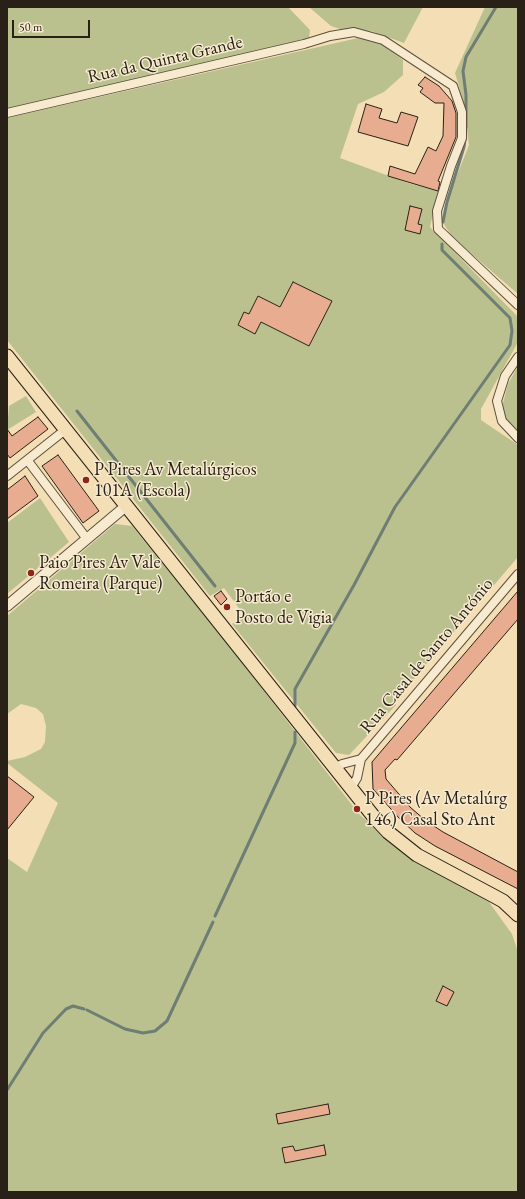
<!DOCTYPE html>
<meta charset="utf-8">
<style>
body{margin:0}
#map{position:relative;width:525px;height:1199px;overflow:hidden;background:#f3deb5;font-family:"EB Garamond",serif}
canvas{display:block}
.frame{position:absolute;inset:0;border:8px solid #292117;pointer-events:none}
.scale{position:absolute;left:12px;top:20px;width:78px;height:18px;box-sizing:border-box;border:2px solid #292117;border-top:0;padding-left:5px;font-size:12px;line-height:14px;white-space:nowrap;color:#292117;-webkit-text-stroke:3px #f7eacf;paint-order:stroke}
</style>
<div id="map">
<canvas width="525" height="1199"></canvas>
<div class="frame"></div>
<div class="scale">50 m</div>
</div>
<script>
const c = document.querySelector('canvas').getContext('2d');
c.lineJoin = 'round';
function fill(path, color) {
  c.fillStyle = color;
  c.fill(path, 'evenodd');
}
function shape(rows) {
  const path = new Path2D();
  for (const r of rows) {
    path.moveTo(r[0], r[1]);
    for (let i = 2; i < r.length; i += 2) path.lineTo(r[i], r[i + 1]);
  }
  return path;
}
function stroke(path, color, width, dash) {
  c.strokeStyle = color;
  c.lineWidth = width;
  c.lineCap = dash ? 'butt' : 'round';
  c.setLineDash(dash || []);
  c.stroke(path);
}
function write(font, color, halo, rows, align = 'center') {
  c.font = font + ' "EB Garamond",serif';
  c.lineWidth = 3;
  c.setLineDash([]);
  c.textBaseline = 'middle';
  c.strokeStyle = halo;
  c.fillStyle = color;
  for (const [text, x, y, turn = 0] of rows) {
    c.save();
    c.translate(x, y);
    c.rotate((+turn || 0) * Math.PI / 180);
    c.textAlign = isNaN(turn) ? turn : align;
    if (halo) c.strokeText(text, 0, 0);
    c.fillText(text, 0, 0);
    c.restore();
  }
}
fill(shape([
 [7,7,288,7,310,30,309,38,121,85,7,110],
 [309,7,423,7,404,43,371,31,340,29,331,26],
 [485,7,518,7,518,294,452,237,442,221,444,208,469,145,463,100,455,73],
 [358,38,378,42,403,60,403,75,384,92,358,104,340,158,408,183,438,191,430,227,518,317,518,342,481,409,481,420,518,445,518,557,394,702,396,705,349,755,336,753,232,624,244,615,224,588,210,596,7,340,7,118],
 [293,282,332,301,309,346,261,322,255,333,238,325,244,312,249,314,258,296,280,307],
 [518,366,518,431,508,422,503,412,503,403,508,384],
 [26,396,36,412,7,430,9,406],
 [40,498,69,542,7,594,7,523],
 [115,524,132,526,222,637,359,814,401,851,489,902,512,934,518,952,518,1192,7,1192,7,858,27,872,58,803,7,763,7,761,25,757,41,749,45,742,46,726,43,714,36,708,21,704,7,714,7,616]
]), '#bac18e');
stroke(shape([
 [466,127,466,95,463,71,466,57,496,7],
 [443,222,447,202,464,147,465,139],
 [77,411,215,586],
 [295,706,295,689,354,585,395,507,510,345,512,331,510,318,442,250,442,244],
 [215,916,295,743,295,732],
 [87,1010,125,1029,143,1033,155,1031,167,1021,213,922],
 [7,1090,43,1033,66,1009,73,1006,84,1009]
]), '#6e7e74', 3);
const building = shape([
 [425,77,439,86,452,101,456,113,456,137,438,181,440,182,438,191,388,176,390,166,415,174,428,147,436,151,443,136,444,103,435,103,420,92,423,88,418,85,425,77],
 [366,104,382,109,379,118,397,123,401,112,418,117,408,146,358,132,366,104],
 [410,206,422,209,418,224,422,225,420,234,405,230,410,206],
 [293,282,332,301,309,346,261,322,255,334,238,325,244,312,249,314,258,296,280,307,293,282],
 [38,417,48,429,10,458,7,454,7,429,12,436,38,417],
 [58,455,99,511,83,523,42,466,58,455],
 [25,476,38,496,7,519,7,490,25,476],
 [221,591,227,599,221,605,214,596,221,591],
 [518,591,518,619,397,760,395,759,385,770,386,779,410,807,425,820,443,832,518,872,518,889,435,846,415,833,399,818,373,789,372,762,518,591],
 [7,776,34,797,7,830,7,776],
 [443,986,454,992,447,1006,436,1001,443,986],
 [328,1104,330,1114,278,1124,276,1114,328,1104],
 [324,1145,326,1155,285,1163,282,1148,293,1146,295,1151,324,1145]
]);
fill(building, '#e8ac90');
stroke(building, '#292117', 1);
const minor = shape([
 [7,113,304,44,330,36,354,32,383,40,453,86,462,112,462,138,451,166,437,211,438,229,518,305],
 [518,357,505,376,497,401,502,421,518,438],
 [28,461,87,539],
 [7,476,65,430],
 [361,759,518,574],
 [335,768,342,764,361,759,357,778,351,788]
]);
const tertiary = shape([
 [7,606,126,506]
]);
const primary = shape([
 [7,356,374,817,388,832,417,855,492,895,503,901,518,915]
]);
stroke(minor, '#5c503e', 10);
stroke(tertiary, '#5c503e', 12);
stroke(primary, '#292117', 15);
stroke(minor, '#f7eacf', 8);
stroke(tertiary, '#f7eacf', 10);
stroke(primary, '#f3deb5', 13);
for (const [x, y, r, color] of [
 [86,480,4,"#8f2418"],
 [31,573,4,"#8f2418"],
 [227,607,4,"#8f2418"],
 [357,809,4,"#8f2418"]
]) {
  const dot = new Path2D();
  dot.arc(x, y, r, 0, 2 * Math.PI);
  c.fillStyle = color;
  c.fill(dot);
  stroke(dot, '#f7eacf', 1.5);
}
write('18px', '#292117', '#f7eacf', [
 ["Rua da Quinta Grande",165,60,-13],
 ["Rua Casal de Santo António",427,656,-50]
]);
write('18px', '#292117', '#f7eacf', [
 ["P Pires Av Metalúrgicos",94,470],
 ["101A (Escola)",94,491],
 ["Paio Pires Av Vale",39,563],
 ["Romeira (Parque)",39,584],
 ["Portão e",235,597],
 ["Posto de Vigia",235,618],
 ["P Pires (Av Metalúrg",365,799],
 ["146) Casal Sto Ant",365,820]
], 'left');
</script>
